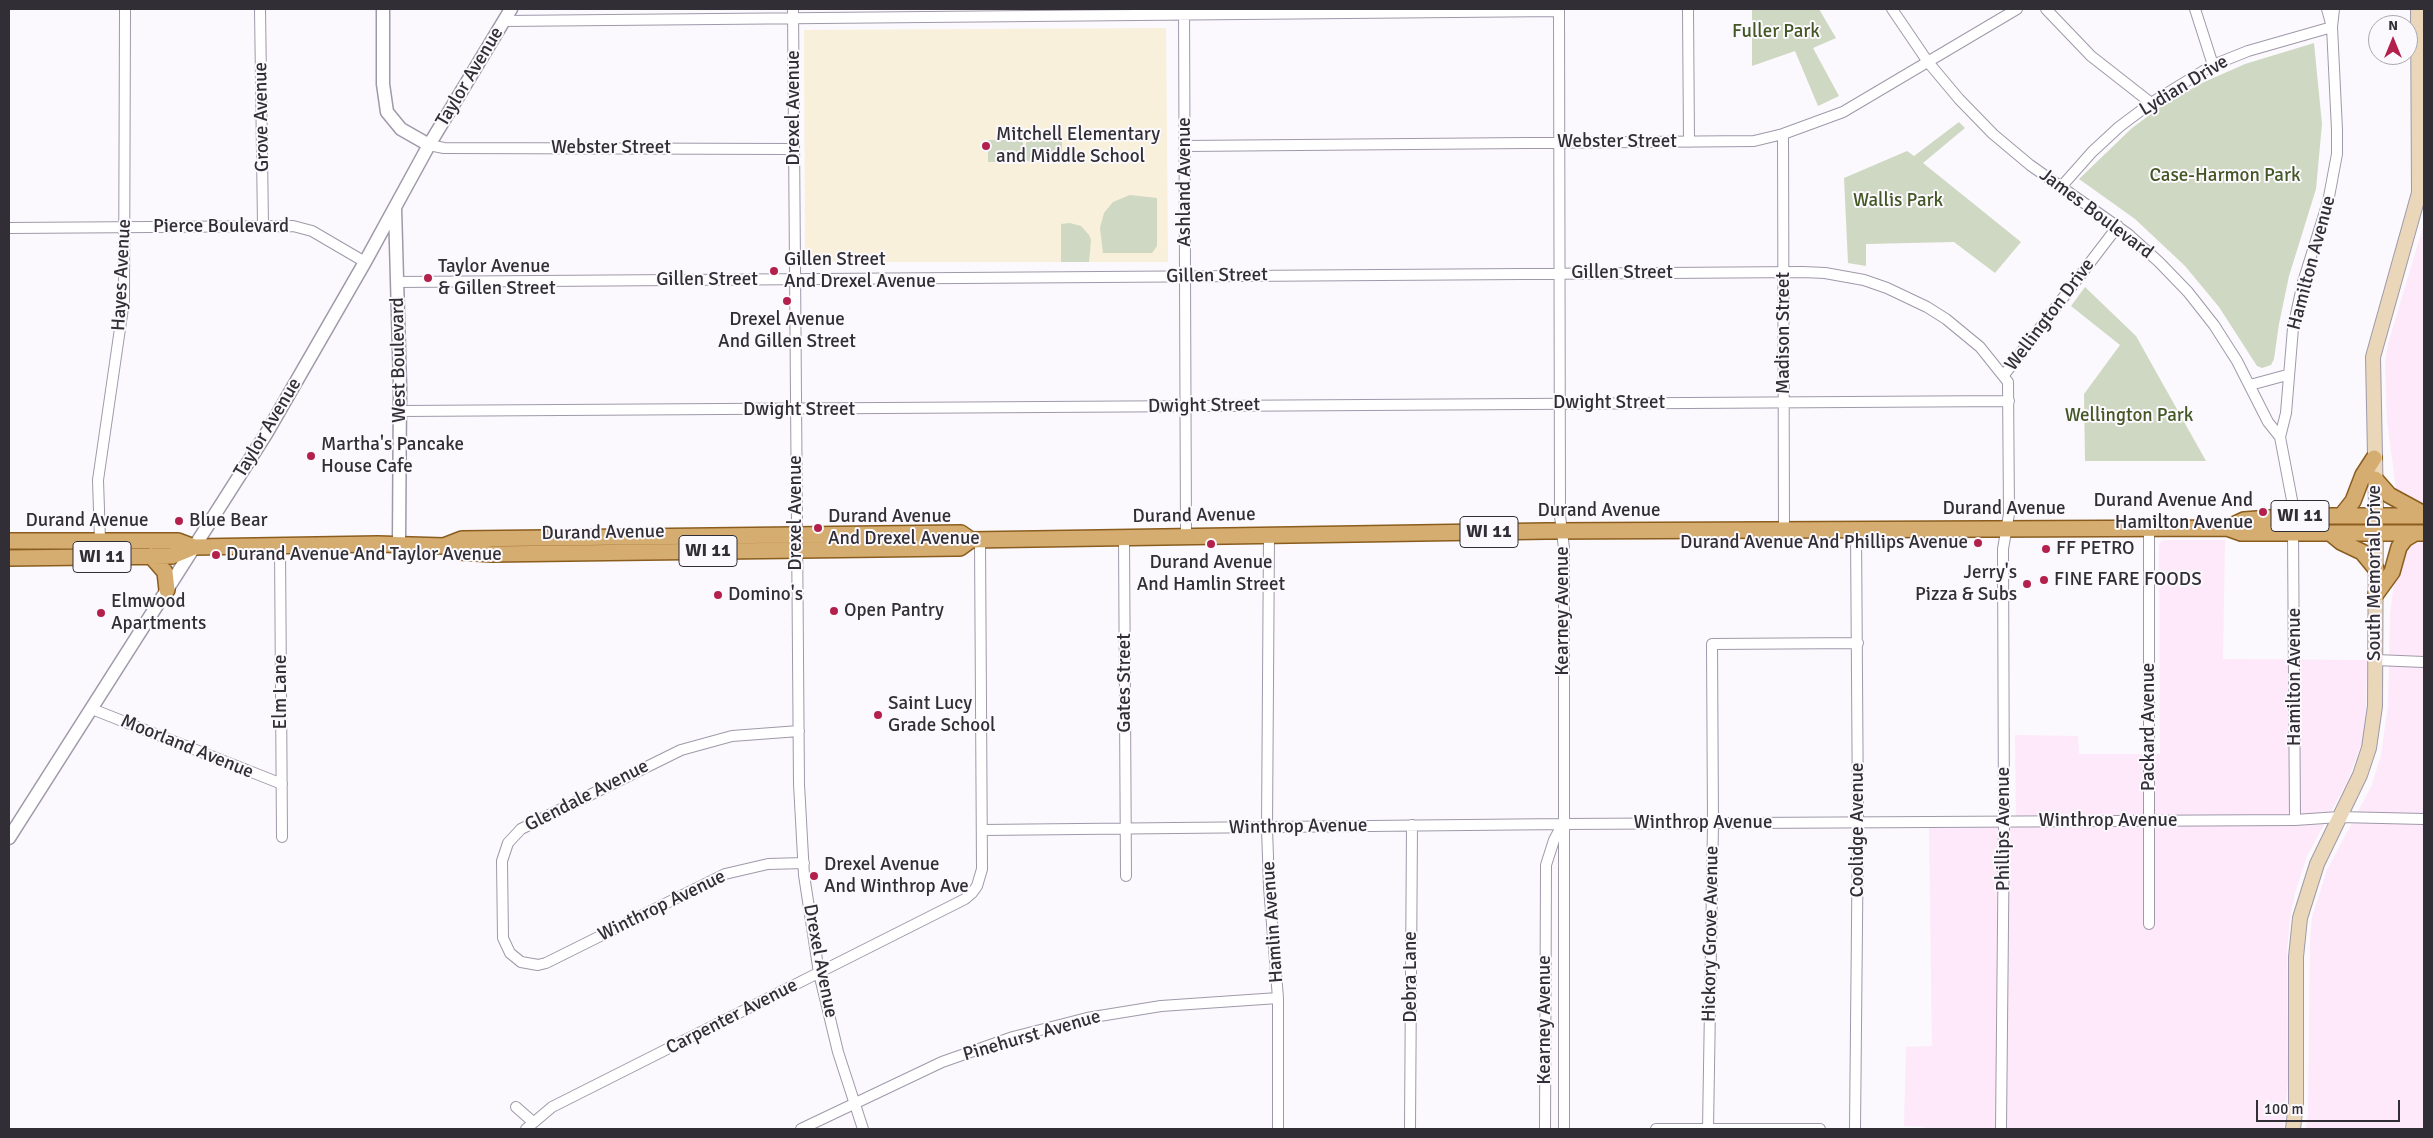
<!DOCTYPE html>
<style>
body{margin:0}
#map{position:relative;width:2433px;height:1138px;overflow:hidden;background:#fbf9fd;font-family:Signika,sans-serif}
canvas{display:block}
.frame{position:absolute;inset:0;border:10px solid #312e35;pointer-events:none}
.north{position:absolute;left:2368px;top:15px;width:50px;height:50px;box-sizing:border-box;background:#fbf9fd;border:1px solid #aaa8ad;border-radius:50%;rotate:0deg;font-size:14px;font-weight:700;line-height:20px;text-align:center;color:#312e35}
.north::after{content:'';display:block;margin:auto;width:18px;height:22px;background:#b2204b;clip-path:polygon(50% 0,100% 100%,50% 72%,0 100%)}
.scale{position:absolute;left:2256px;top:1100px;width:144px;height:22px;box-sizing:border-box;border:2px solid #312e35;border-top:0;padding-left:6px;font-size:15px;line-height:18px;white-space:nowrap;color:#312e35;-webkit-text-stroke:4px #fbf9fd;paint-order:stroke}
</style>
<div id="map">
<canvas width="2433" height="1138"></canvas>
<div class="frame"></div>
<div class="north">N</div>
<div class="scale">100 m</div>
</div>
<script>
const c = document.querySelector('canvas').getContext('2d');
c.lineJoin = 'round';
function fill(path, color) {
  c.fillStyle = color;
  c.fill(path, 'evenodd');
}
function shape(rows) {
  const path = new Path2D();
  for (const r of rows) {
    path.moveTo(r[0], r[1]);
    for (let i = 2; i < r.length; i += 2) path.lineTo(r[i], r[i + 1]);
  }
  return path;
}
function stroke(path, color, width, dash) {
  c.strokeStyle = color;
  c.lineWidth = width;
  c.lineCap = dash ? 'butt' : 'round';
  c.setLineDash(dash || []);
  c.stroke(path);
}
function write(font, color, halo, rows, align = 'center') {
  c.font = font + ' Signika,sans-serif';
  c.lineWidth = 4;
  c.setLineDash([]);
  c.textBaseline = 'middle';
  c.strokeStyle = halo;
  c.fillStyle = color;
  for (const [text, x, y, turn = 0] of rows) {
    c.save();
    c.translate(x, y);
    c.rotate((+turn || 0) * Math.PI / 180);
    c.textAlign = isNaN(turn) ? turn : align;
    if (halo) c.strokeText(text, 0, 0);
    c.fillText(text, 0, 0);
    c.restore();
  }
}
fill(shape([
 [2424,224,2424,514,2397,496,2387,421,2385,364,2388,344],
 [2165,540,2225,540,2223,659,2367,660,2366,708,2362,743,2347,782,2307,856,2295,893,2290,918,2287,952,2288,1080,2284,1129,1924,1129,1924,1127,1904,1126,1906,1047,1932,1046,1929,828,2016,827,2015,735,2078,736,2079,754,2160,754,2159,547,2160,542],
 [2419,541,2424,541,2424,1129,2306,1129,2308,1113,2310,939,2312,917,2327,870,2372,785,2381,755,2388,705,2390,615,2396,565,2398,557,2411,543]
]), '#fde9f9');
fill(shape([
 [1166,28,1168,262,805,262,804,30]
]), '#f8f0da');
fill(shape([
 [1752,9,1819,9,1836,38,1813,48,1839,96,1818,106,1795,51,1752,66],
 [2314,43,2322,124,2316,189,2289,276,2279,324,2274,359,2271,365,2262,368,2257,366,2219,307,2185,266,2135,219,2079,179,2132,128,2163,105,2202,83,2245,64],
 [1959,122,1965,128,1923,163,2021,242,1995,273,1954,242,1866,244,1866,266,1848,263,1844,178,1907,151,1914,156],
 [988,140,1023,140,1023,162,988,162],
 [1026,140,1062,140,1062,162,1026,161],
 [1130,195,1157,198,1157,246,1152,253,1103,253,1100,228,1104,213,1113,202],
 [1070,223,1081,226,1089,235,1091,240,1089,262,1061,262,1061,224],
 [2085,287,2136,336,2206,461,2085,461,2084,394,2120,345,2071,306]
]), '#ced8c2');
const minor = shape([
 [260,9,263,226],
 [793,9,799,784,804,875,819,973,838,1052,863,1129],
 [1559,9,1560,516,1564,548,1564,1129],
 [1688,9,1689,142],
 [1892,9,1928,62,1959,99,1993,134,2030,165,2128,234,2159,262,2188,292,2214,325,2237,361,2268,422,2280,437],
 [2046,9,2091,56,2151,103],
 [2195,9,2213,65],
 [1184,10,1186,536],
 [504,21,1559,11],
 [1783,134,1784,531],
 [429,145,444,148,794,149],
 [1185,146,1754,141,1783,134,1843,112,2017,9],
 [2061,187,2092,152,2119,127,2151,103,2213,65,2248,51,2332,27,2327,9],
 [9,228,293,226,312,231,365,262],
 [397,282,1803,272,1825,273,1864,280,1887,288,1927,307,1946,319,1980,347,2008,382,2009,514,2003,549,2004,822,2001,1129],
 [2004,375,2118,226],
 [2250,385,2287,375],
 [400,411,2009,401],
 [2295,516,2280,437,2286,413,2293,328,2303,282,2328,202,2337,154,2337,130,2332,27,2334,9],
 [2149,529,2149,924],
 [2293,533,2295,820],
 [1269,535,1267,828,1269,887,1278,998,1278,1129],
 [1124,538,1126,876],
 [100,540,98,480,124,301,125,9],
 [280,546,282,837],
 [2376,660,2424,662],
 [92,709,282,784],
 [799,731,732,736,681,750,521,829,508,843,502,861,503,938,510,953,521,962,538,965,546,963,725,874,768,864,804,863],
 [982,830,1563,824,2295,820,2339,817,2424,819],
 [516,1107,533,1122],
 [526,1129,552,1107,965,899,972,893,977,886,982,869,980,540],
 [801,1129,942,1062,1013,1037,1087,1018,1161,1006,1278,998],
 [1410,1129,1412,825],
 [1545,1129,1546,865,1554,840,1562,825],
 [1656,1129,1820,1129],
 [1708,1129,1713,823,1712,644,1858,643],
 [1855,1129,1858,822,1856,530]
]);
const tertiary = shape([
 [383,9,383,84,387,112,401,129,429,145],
 [395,208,400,387,399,544],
 [9,838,266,434,365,262,429,145,511,9]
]);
const secondary = shape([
 [2293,1129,2296,1103,2296,957,2300,918,2317,864,2360,775,2369,748,2375,706,2376,505,2373,357,2419,193,2418,9]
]);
const primary = shape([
 [2375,479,2389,495,2424,514],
 [2342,515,2353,501,2363,475,2374,458],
 [2227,528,2244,520,2295,516,2424,516],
 [2330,533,2341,542,2362,552,2376,569],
 [9,541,178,541,194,547,378,544,444,546,459,552,492,554,956,548,960,548,971,540],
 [444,546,462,539,961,533,971,540,1547,531,1989,529,2227,528,2241,533,2424,533],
 [151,556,165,572,167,590],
 [9,558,172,556,194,547],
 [2376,594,2392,572,2399,547,2405,539,2415,533]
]);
stroke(minor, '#9f99aa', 12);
stroke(tertiary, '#9f99aa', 15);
stroke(secondary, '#9f99aa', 16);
stroke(primary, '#8a5d1e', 18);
stroke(minor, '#fff', 10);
stroke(tertiary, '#fff', 12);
stroke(secondary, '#ead6b8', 14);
stroke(primary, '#d6ad70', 15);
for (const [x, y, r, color] of [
 [986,146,5,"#b2204b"],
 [774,271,5,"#b2204b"],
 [428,278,5,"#b2204b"],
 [787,301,5,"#b2204b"],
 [311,456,5,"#b2204b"],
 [2263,512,5,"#b2204b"],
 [179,521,5,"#b2204b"],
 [818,528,5,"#b2204b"],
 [1978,543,5,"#b2204b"],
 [1211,544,5,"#b2204b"],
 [2046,549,5,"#b2204b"],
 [216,555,5,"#b2204b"],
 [2044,580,5,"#b2204b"],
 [2027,584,5,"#b2204b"],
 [718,595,5,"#b2204b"],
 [834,611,5,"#b2204b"],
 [101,613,5,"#b2204b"],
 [878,715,5,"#b2204b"],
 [814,876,5,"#b2204b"]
]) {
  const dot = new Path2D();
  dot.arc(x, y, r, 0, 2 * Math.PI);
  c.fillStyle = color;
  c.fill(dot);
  stroke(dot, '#fbf9fd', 2);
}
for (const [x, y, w] of [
 [2300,516,58],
 [1489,532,58],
 [708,551,58],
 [102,557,58]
]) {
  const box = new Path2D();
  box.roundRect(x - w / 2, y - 15.5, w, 31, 4);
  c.fillStyle = '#fbf9fd';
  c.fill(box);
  stroke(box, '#312e35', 1);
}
write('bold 18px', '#312e35', null, [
 ["WI 11",2300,516],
 ["WI 11",1489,532],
 ["WI 11",708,551],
 ["WI 11",102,557]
]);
write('19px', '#435725', '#fbf9fd', [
 ["Fuller Park",1776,32],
 ["Case-Harmon Park",2225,176],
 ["Wallis Park",1898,201],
 ["Wellington Park",2129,416]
]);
write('19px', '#312e35', '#fbf9fd', [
 ["Taylor Avenue",470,77,-59],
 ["Lydian Drive",2184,86,-31],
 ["Drexel Avenue",794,108,-90],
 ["Grove Avenue",262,117,-91],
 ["Webster Street",1617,142],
 ["Webster Street",611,148],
 ["Ashland Avenue",1185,182,-90],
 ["James Boulevard",2096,214,37],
 ["Pierce Boulevard",221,227],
 ["Hamilton Avenue",2312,263,-75],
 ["Gillen Street",1622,273],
 ["Hayes Avenue",122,275,-87],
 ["Gillen Street",1217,276,-1],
 ["Gillen Street",707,280],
 ["Wellington Drive",2050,315,-53],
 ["Madison Street",1784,333,-90],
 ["West Boulevard",399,360,-91],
 ["Dwight Street",1609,403],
 ["Dwight Street",1204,406,-1],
 ["Dwight Street",799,410],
 ["Taylor Avenue",268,428,-59],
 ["Durand Avenue",2004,509],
 ["Durand Avenue",1599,511],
 ["Drexel Avenue",796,513,-90],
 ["Durand Avenue",1194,516,-1],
 ["Durand Avenue",87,521],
 ["Durand Avenue",603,533,-1],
 ["South Memorial Drive",2375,573,-90],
 ["Kearney Avenue",1563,611,-90],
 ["Hamilton Avenue",2295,677,-90],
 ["Gates Street",1125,683,-90],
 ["Elm Lane",281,692,-90],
 ["Packard Avenue",2149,727,-90],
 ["Moorland Avenue",187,747,22],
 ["Glendale Avenue",587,796,-27],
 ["Winthrop Avenue",2108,821],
 ["Winthrop Avenue",1703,823],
 ["Winthrop Avenue",1298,827,-1],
 ["Phillips Avenue",2004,829,-90],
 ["Coolidge Avenue",1858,830,-90],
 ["Winthrop Avenue",662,906,-26],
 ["Hamlin Avenue",1273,922,-94],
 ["Hickory Grove Avenue",1711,934,-89],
 ["Drexel Avenue",820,961,79],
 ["Debra Lane",1411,977,-90],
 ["Carpenter Avenue",732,1017,-27],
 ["Kearney Avenue",1545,1020,-90],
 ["Pinehurst Avenue",1032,1036,-16]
]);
write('19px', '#312e35', '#fbf9fd', [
 ["Mitchell Elementary",996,135],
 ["and Middle School",996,157],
 ["Gillen Street",784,260],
 ["And Drexel Avenue",784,282],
 ["Taylor Avenue",438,267],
 ["& Gillen Street",438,289],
 ["Drexel Avenue",787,320,"center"],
 ["And Gillen Street",787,342,"center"],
 ["Martha's Pancake",321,445],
 ["House Cafe",321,467],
 ["Durand Avenue And",2253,501,"right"],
 ["Hamilton Avenue",2253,523,"right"],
 ["Durand Avenue",828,517],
 ["And Drexel Avenue",828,539],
 ["Blue Bear",189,521],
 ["Durand Avenue And Phillips Avenue",1968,543,"right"],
 ["FF PETRO",2056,549],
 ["Durand Avenue And Taylor Avenue",226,555],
 ["Durand Avenue",1211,563,"center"],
 ["And Hamlin Street",1211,585,"center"],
 ["Jerry's",2017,573,"right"],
 ["Pizza & Subs",2017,595,"right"],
 ["FINE FARE FOODS",2054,580],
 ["Domino's",728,595],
 ["Elmwood",111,602],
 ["Apartments",111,624],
 ["Open Pantry",844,611],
 ["Saint Lucy",888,704],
 ["Grade School",888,726],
 ["Drexel Avenue",824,865],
 ["And Winthrop Ave",824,887]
], 'left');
</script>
